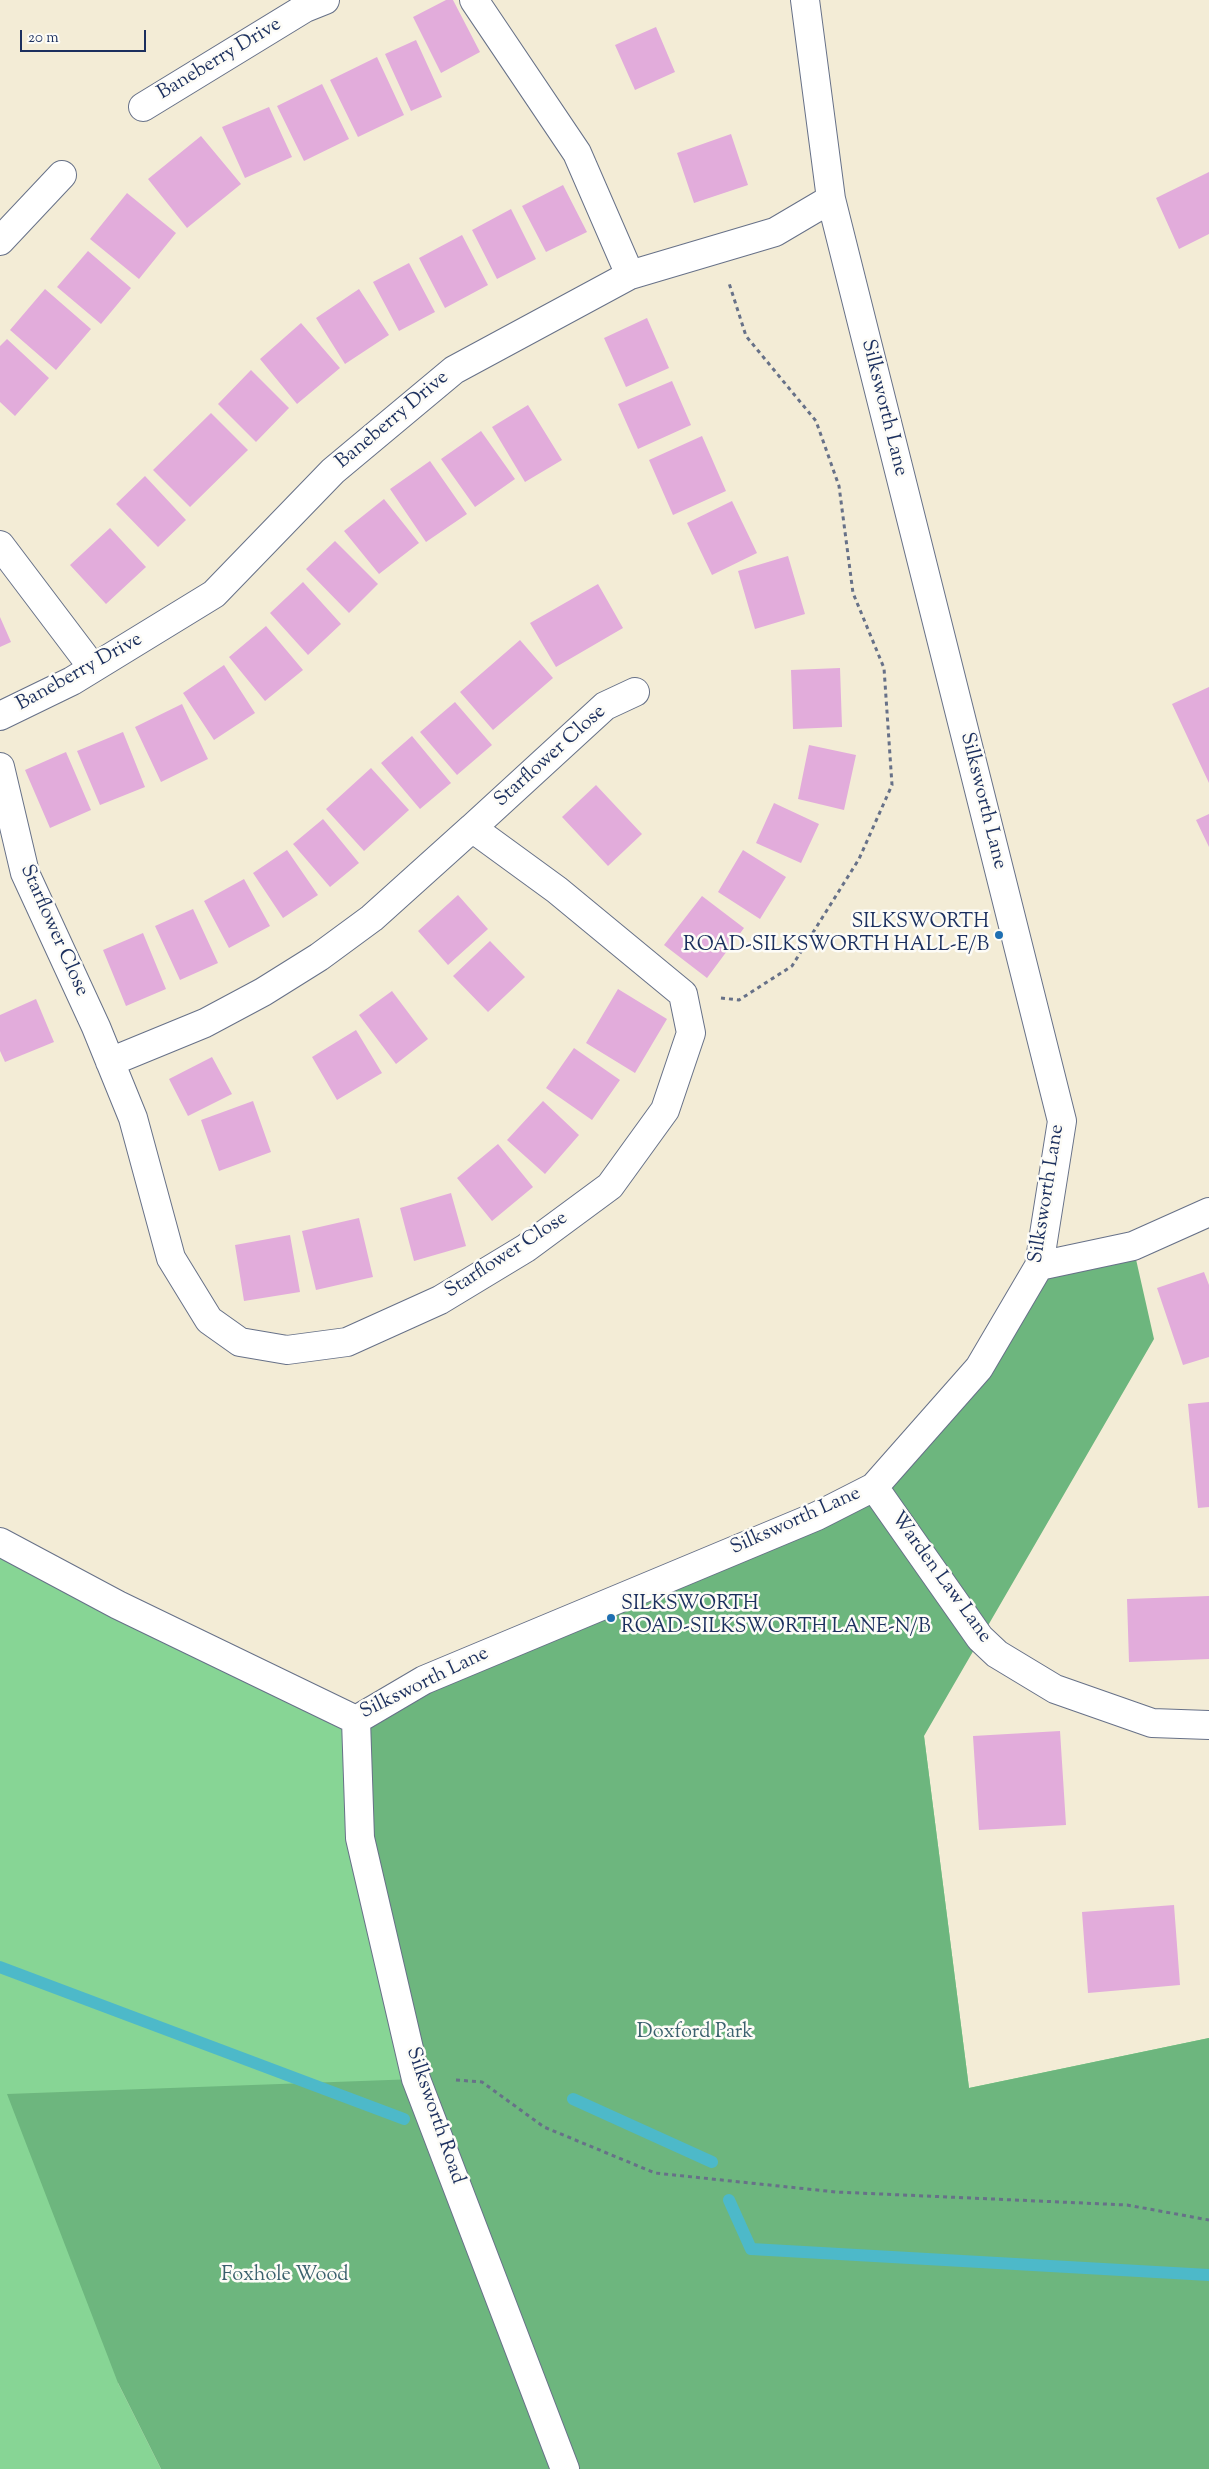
<!DOCTYPE html>
<style>
body{margin:0}
#map{position:relative;width:1209px;height:2469px;overflow:hidden;background:#f3ecd6;font-family:"Sorts Mill Goudy",serif}
canvas{display:block}
.scale{position:absolute;left:20px;top:30px;width:126px;height:22px;box-sizing:border-box;border:2px solid #1b2f5e;border-top:0;padding-left:6px;font-size:15px;line-height:18px;white-space:nowrap;color:#1b2f5e;-webkit-text-stroke:4px #fdfcf7;paint-order:stroke}
</style>
<div id="map">
<canvas width="1209" height="2469"></canvas>
<div class="scale">20 m</div>
</div>
<script>
const c = document.querySelector('canvas').getContext('2d');
c.lineJoin = 'round';
function fill(path, color) {
  c.fillStyle = color;
  c.fill(path, 'evenodd');
}
function shape(rows) {
  const path = new Path2D();
  for (const r of rows) {
    path.moveTo(r[0], r[1]);
    for (let i = 2; i < r.length; i += 2) path.lineTo(r[i], r[i + 1]);
  }
  return path;
}
function stroke(path, color, width, dash) {
  c.strokeStyle = color;
  c.lineWidth = width;
  c.lineCap = dash ? 'butt' : 'round';
  c.setLineDash(dash || []);
  c.stroke(path);
}
function write(font, color, halo, rows, align = 'center') {
  c.font = font + ' "Sorts Mill Goudy",serif';
  c.lineWidth = 5;
  c.setLineDash([]);
  c.textBaseline = 'middle';
  c.strokeStyle = halo;
  c.fillStyle = color;
  for (const [text, x, y, turn = 0] of rows) {
    c.save();
    c.translate(x, y);
    c.rotate((+turn || 0) * Math.PI / 180);
    c.textAlign = isNaN(turn) ? turn : align;
    if (halo) c.strokeText(text, 0, 0);
    c.fillText(text, 0, 0);
    c.restore();
  }
}
fill(shape([
 [0,1542,356,1720,924,1736,969,2088,1209,2038,1209,2469,416,2079,118,2383,161,2469,0,2469]
]), '#87d595');
fill(shape([
 [1133,1246,1154,1339,924,1736,969,2088,1209,2038,1209,2469,161,2469,118,2383,7,2094,416,2079,386,1950,356,1720,874,1487,1039,1266]
]), '#6db67e');
stroke(shape([
 [0,1967,404,2119],
 [573,2099,712,2162],
 [729,2200,751,2249,1209,2275]
]), '#4db9c9', 12);
fill(shape([
 [446,0,453,0,480,52,441,73,413,17],
 [656,27,675,72,635,90,615,45],
 [416,40,442,97,411,111,385,54],
 [377,57,404,115,358,137,330,80],
 [322,84,349,139,304,161,277,106],
 [269,107,292,157,245,178,222,127],
 [731,134,748,185,694,203,677,153],
 [201,136,241,184,187,228,148,179],
 [1209,172,1209,234,1179,249,1156,198],
 [563,185,587,232,546,252,522,206],
 [127,193,176,233,139,279,90,239],
 [511,209,536,259,497,279,472,230],
 [462,235,488,285,445,308,419,258],
 [88,251,131,288,101,324,57,287],
 [409,263,435,312,399,331,373,282],
 [45,289,91,329,56,370,10,330],
 [359,289,389,335,345,364,316,318],
 [647,318,669,368,626,387,604,338],
 [301,323,340,368,297,404,260,359],
 [7,339,49,378,15,416,0,402,0,346],
 [251,370,289,408,256,442,218,404],
 [672,381,691,425,638,449,618,404],
 [528,405,562,460,525,482,492,427],
 [211,413,248,450,190,507,153,470],
 [481,431,515,479,475,507,441,459],
 [702,436,726,491,673,515,649,460],
 [430,461,467,514,426,542,390,489],
 [145,476,186,520,158,547,116,504],
 [384,499,419,543,379,574,344,531],
 [732,501,757,553,712,575,687,523],
 [110,528,146,567,106,604,70,565],
 [335,541,378,584,349,613,306,569],
 [788,556,805,614,755,629,738,571],
 [303,582,341,624,308,655,270,613],
 [598,584,623,628,556,667,530,623],
 [0,617,11,642,0,647],
 [266,626,303,670,265,701,229,657],
 [520,640,553,678,493,730,460,692],
 [224,665,255,713,214,740,183,693],
 [840,668,842,727,793,729,791,670],
 [1209,687,1209,783,1172,704],
 [455,702,492,745,457,775,420,732],
 [182,704,208,759,161,782,135,727],
 [123,732,145,787,100,805,77,751],
 [412,736,451,783,420,809,381,763],
 [809,745,856,755,844,810,798,799],
 [66,752,91,810,50,828,25,770],
 [371,768,409,810,364,851,326,809],
 [596,785,642,834,608,866,562,817],
 [774,803,819,824,801,863,756,843],
 [1209,814,1209,847,1196,820],
 [323,819,359,863,330,887,293,844],
 [287,850,318,895,283,918,253,873],
 [743,850,786,877,760,919,718,892],
 [244,879,270,926,229,948,204,901],
 [458,895,488,929,448,965,418,931],
 [702,896,744,928,707,978,664,945],
 [193,909,218,963,180,980,155,926],
 [143,933,166,989,126,1006,103,950],
 [490,941,525,977,488,1012,453,976],
 [618,989,667,1019,635,1073,586,1043],
 [392,991,428,1039,396,1064,359,1015],
 [36,999,54,1042,5,1062,0,1051,0,1015],
 [356,1030,382,1073,337,1100,312,1057],
 [574,1048,620,1080,592,1120,546,1088],
 [212,1057,232,1094,188,1116,169,1079],
 [253,1101,271,1152,219,1171,201,1120],
 [543,1101,579,1135,545,1174,507,1140],
 [498,1144,533,1187,492,1221,457,1178],
 [451,1193,466,1246,414,1261,400,1208],
 [359,1218,373,1277,316,1290,302,1231],
 [290,1235,300,1292,244,1301,235,1245],
 [1204,1272,1209,1285,1209,1357,1183,1365,1157,1288],
 [1209,1402,1209,1507,1198,1508,1188,1404],
 [1209,1596,1209,1659,1129,1662,1127,1599],
 [1060,1731,1066,1825,979,1830,973,1736],
 [1174,1905,1180,1985,1088,1993,1082,1912]
]), '#e2acdb');
const minor = shape([
 [474,0,577,153,630,275],
 [143,107,305,8,325,0],
 [0,241,62,175],
 [0,545,93,668],
 [0,716,72,681,214,594,333,471,454,370,630,275,775,232,831,199],
 [0,767,25,873,96,1027,133,1118,171,1258,209,1320,240,1342,287,1350,347,1342,440,1300,526,1248,610,1186,665,1110,691,1033,683,994,557,890,472,828,372,918,319,957,263,992,205,1023,110,1062],
 [472,828,605,706,635,692],
 [1039,1266,1133,1246,1209,1212],
 [874,1487,980,1638,997,1654,1055,1689,1152,1723,1209,1725],
 [0,1542,118,1605,356,1720,424,1680,817,1516,874,1487,979,1368,1039,1266,1062,1121,831,199,805,0],
 [356,1720,360,1838,416,2079,565,2469]
]);
stroke(minor, '#677188', 30);
stroke(shape([
 [721,998,739,1000,792,966,859,859,892,785,884,668,853,593,839,486,816,421,746,336,729,283],
 [456,2080,482,2082,544,2127,655,2173,836,2192,1127,2205,1209,2220]
]), '#677188', 3, [4, 4]);
stroke(minor, '#fff', 28);
for (const [x, y, r, color] of [
 [999,935,5,"#1f6fb2"],
 [611,1618,5,"#1f6fb2"]
]) {
  const dot = new Path2D();
  dot.arc(x, y, r, 0, 2 * Math.PI);
  c.fillStyle = color;
  c.fill(dot);
  stroke(dot, '#fdfcf7', 2);
}
write('20px', '#1b2f5e', '#fdfcf7', [
 ["Baneberry Drive",220,60,-31],
 ["Silksworth Lane",883,408,76],
 ["Baneberry Drive",393,421,-40],
 ["Baneberry Drive",80,673,-29],
 ["Starflower Close",551,757,-42],
 ["Silksworth Lane",982,801,76],
 ["Starflower Close",53,931,66],
 ["Silksworth Lane",1048,1194,-81],
 ["Starflower Close",507,1256,-33],
 ["Silksworth Lane",796,1522,-24],
 ["Warden Law Lane",940,1578,54],
 ["Silksworth Lane",425,1684,-26],
 ["Silksworth Road",434,2116,71]
]);
write('20px', '#1b2f5e', '#fdfcf7', [
 ["SILKSWORTH",989,924],
 ["ROAD-SILKSWORTH HALL-E/B",989,947],
 ["SILKSWORTH",621,1606,"left"],
 ["ROAD-SILKSWORTH LANE-N/B",621,1629,"left"]
], 'right');
write('20px', '#3b616e', '#fdfcf7', [
 ["Doxford Park",695,2034],
 ["Foxhole Wood",285,2277]
]);
</script>
